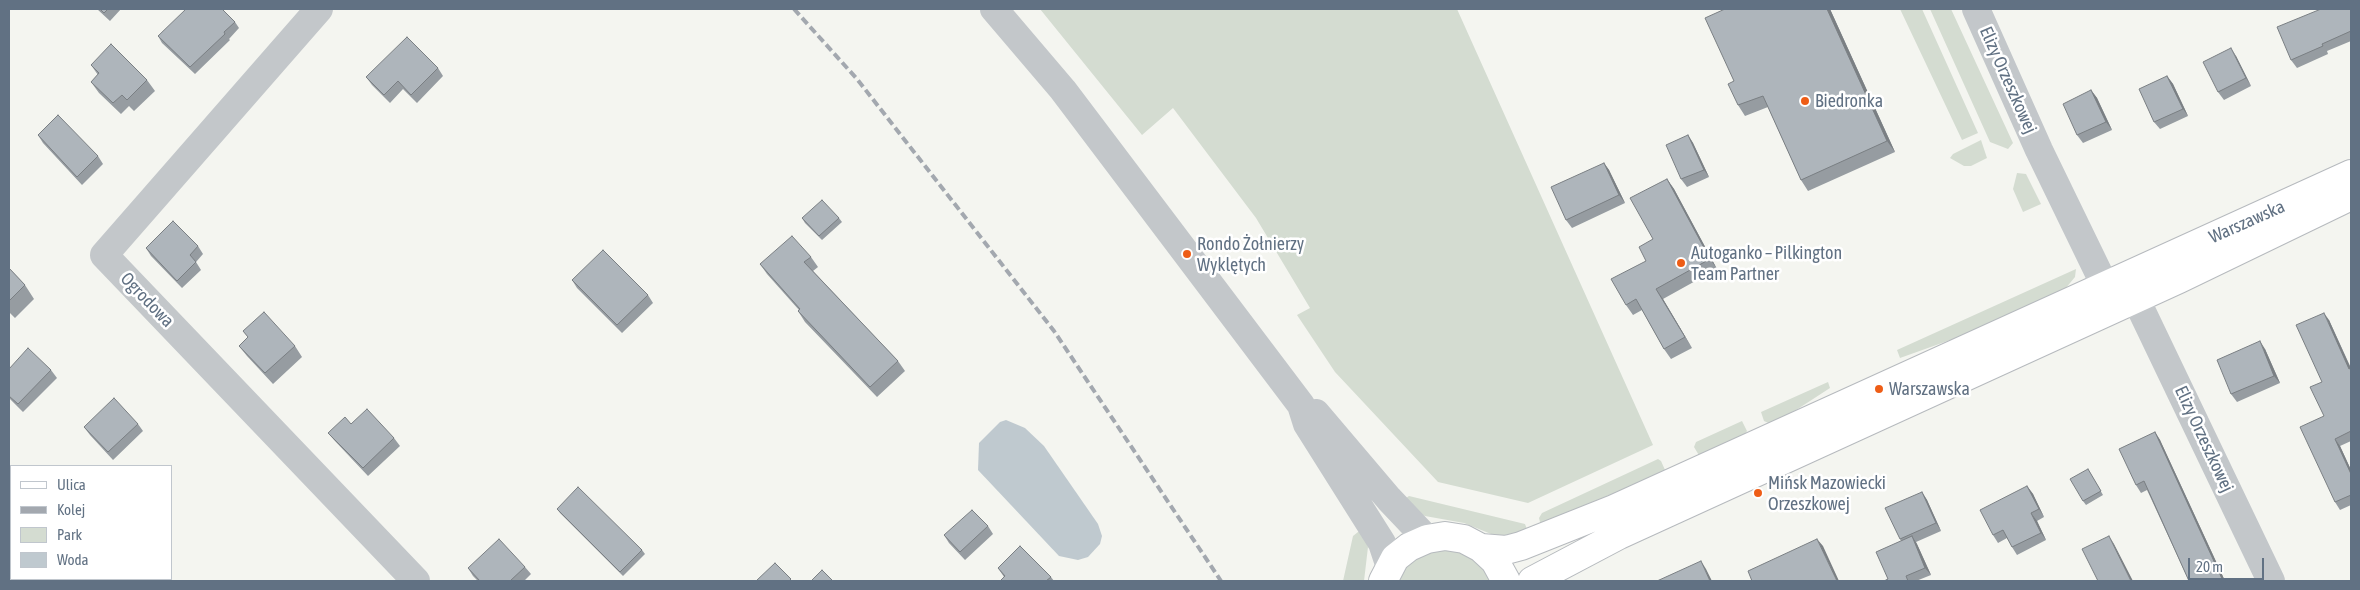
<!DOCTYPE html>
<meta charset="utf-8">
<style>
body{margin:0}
#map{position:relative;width:2360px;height:590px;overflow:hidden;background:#f4f5f0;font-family:"Asap Condensed",sans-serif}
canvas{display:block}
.frame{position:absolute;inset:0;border:10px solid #617183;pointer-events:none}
.legend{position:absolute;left:10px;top:465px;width:162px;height:115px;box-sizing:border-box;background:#fff;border:1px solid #c0c6cd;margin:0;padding:6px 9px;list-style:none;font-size:15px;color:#617183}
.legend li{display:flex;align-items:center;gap:10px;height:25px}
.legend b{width:25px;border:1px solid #c0c6cd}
.scale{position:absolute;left:2188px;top:558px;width:76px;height:22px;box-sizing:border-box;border:2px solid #617183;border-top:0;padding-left:6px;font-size:15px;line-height:18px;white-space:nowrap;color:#617183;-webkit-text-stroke:4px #fff;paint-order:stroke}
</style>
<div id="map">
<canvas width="2360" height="590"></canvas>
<div class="frame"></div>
<ul class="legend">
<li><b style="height:6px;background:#fff"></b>Ulica</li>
<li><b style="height:6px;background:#a3a8af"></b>Kolej</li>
<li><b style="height:14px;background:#d4dcd1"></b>Park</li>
<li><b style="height:14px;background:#bfc9cf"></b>Woda</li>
</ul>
<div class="scale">20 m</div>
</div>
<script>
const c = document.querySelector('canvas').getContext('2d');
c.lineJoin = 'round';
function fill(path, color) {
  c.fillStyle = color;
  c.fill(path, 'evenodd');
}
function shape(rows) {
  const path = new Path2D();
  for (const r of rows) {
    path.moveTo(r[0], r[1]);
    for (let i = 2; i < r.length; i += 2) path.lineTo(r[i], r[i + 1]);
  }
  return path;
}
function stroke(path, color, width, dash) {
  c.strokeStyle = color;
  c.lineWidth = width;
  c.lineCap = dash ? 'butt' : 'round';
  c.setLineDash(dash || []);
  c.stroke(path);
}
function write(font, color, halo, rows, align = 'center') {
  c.font = font + ' "Asap Condensed",sans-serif';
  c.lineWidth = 5;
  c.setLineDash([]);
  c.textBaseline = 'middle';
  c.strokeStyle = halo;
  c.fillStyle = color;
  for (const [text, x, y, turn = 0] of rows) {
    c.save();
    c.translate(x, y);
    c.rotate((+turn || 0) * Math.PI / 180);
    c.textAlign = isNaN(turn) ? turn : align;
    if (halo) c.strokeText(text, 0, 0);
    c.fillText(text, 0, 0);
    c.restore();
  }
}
fill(shape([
 [1040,9,1457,9,1653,445,1528,503,1438,482,1335,372,1297,315,1310,308,1256,218,1173,108,1142,135],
 [1900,9,1922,9,1978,133,1962,140],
 [1930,9,1951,9,2013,143,2008,149,1990,142],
 [1981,140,1987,158,1971,166,1964,166,1950,158,1953,154],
 [2017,173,2026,174,2041,204,2023,212,2013,189],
 [2076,269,2075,277,2065,289,1981,329,1900,358,1897,350],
 [1828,382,1830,388,1773,425,1764,421,1761,412],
 [1742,421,1747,431,1743,437,1700,457,1694,447,1696,442],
 [1658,459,1661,461,1665,470,1663,473,1541,526,1539,518,1542,513],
 [1409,496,1525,524,1528,532,1496,536,1464,523,1425,516,1417,513,1406,498],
 [1363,528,1368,547,1364,581,1343,581,1353,536],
 [1451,548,1477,559,1493,581,1396,581,1411,560,1423,552]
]), '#d4dcd1');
fill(shape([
 [1006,420,1025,428,1044,446,1098,524,1102,536,1100,544,1088,557,1078,560,1059,556,978,470,979,443,1000,422]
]), '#bfc9cf');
const major = shape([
 [1481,548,1506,550,1521,546,1614,509,2351,174],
 [1383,581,1395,558,1409,547,1427,539,1445,536,1464,539,1481,548,1495,561,1506,581],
 [1532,581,1619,535,2179,279,2351,196]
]);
stroke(major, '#b6babe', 30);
stroke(shape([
 [319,9,104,255,416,581],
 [994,9,1063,90,1301,405,1307,424,1382,543,1390,567],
 [1976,9,2039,150,2105,286],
 [2136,299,2271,581],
 [1316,413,1389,499,1427,539]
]), '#c3c7ca', 28);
stroke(major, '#fff', 28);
stroke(shape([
 [794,9,857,79,1054,331,1221,581]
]), '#a3a8af', 4, [8, 4]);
fill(shape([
 [97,9,121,9,110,21],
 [1725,9,1830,9,1895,152,1808,191,1801,180,1768,107,1745,116,1738,105,1734,81],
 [2351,9,2351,41,2327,51,2328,54,2297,68,2291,60],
 [235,22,239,28,229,39,230,40,195,74,162,43,158,36],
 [2236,56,2251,86,2224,100,2218,92],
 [91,65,147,80,155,91,134,111,129,106,121,114,99,93,91,82,98,75],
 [438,68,443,76,417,103,403,89,390,103,372,85,366,77],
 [2167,76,2173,84,2188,116,2160,129,2154,122],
 [2091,90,2097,98,2112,130,2083,143,2077,135],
 [38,135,98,156,103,164,82,185,43,143],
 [1688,135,1693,143,1709,177,1687,187,1681,179],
 [1604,163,1609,170,1625,203,1572,228,1566,220],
 [1667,179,1674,189,1717,269,1663,299,1692,348,1671,359,1664,349,1642,310,1633,315,1626,305,1646,261,1653,239],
 [802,218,839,218,842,222,822,240,805,223],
 [198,246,203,254,196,262,201,270,182,288,151,256,146,248],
 [811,257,818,267,813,271,898,361,905,371,877,397,805,322,798,311,799,310,767,274,760,264],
 [9,268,25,285,34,299,15,318,9,312],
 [572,280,648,295,653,303,622,333,577,288],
 [2329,320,2351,368,2351,441,2340,446,2351,470,2351,505,2340,510,2335,502,2324,416],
 [243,331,295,346,302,357,273,384,247,356,239,346,248,337],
 [2265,349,2280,383,2237,402,2231,394],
 [9,369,51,370,57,378,23,412,9,398],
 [138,424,143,431,113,460,90,435,84,427],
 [351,424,394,438,400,446,368,476,334,440,328,433],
 [2155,432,2160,440,2225,581,2189,581,2147,490,2141,493,2136,485],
 [2088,469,2103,495,2086,505,2083,501],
 [2027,486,2033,494,2044,517,2037,521,2046,540,2017,555,2012,547,2007,538,1998,543,1993,535],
 [1922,492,1927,500,1941,531,1916,542,1931,575,1916,581,1884,581,1888,579,1901,541,1900,539],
 [557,509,642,550,645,554,623,576,560,513],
 [988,526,993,534,965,560,949,543,944,535],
 [525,567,531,574,524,581,478,581,473,576,468,568],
 [998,568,1051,577,1054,581,1000,581,1004,577]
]), '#969ca1');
fill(shape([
 [1827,9,1830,9,1895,152,1887,141],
 [2231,48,2236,56,2251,86,2246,78],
 [2167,76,2173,84,2188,116,2183,109],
 [2091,90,2097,98,2112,130,2106,122],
 [1688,135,1693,143,1709,177,1704,170],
 [1604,163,1609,170,1625,203,1619,195],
 [1667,179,1674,189,1717,269,1710,259],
 [1656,289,1663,299,1692,348,1685,337],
 [2324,313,2329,320,2351,369,2349,369],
 [2260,341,2265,349,2280,383,2274,376],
 [2155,432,2160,440,2225,581,2223,581],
 [2335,439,2340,446,2351,470,2351,474],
 [2027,486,2033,494,2044,517,2039,509],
 [1922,492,1927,500,1941,531,1936,523],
 [2031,513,2037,521,2046,540,2041,533],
 [1912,536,1917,544,1931,575,1925,568],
 [2109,536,2114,544,2133,581,2131,581],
 [1817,539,1823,546,1839,581,1837,581],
 [1701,561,1706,569,1712,581,1710,581]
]), '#7a7f83');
const building = shape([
 [100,9,108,9,104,13,100,9],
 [186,9,222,9,235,22,224,32,225,34,190,67,158,36,186,9],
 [1725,9,1827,9,1887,141,1801,180,1763,96,1738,105,1728,84,1734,81,1705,18,1725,9],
 [2321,9,2351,9,2351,31,2322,44,2323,46,2291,60,2277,27,2321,9],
 [407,37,438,68,411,95,398,81,384,95,366,77,407,37],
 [111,44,147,80,127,100,122,95,113,103,91,82,99,73,91,65,111,44],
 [2231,48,2246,78,2218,92,2203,62,2231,48],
 [2167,76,2183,109,2154,122,2139,89,2167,76],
 [2091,90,2106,122,2077,135,2063,104,2091,90],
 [58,115,98,156,77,177,38,135,58,115],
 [1688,135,1704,170,1681,179,1666,145,1688,135],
 [1604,163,1619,195,1566,220,1551,187,1604,163],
 [1667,179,1710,259,1656,289,1685,337,1664,349,1636,299,1626,305,1611,279,1646,261,1639,247,1653,239,1630,198,1667,179],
 [822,200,839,218,819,236,802,218,822,200],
 [173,221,198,246,190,255,196,262,177,281,146,248,173,221],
 [792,236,811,257,804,262,898,361,870,387,798,311,800,309,760,264,792,236],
 [603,250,648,295,617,325,572,280,603,250],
 [9,268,25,285,9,301,9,268],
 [264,312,295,346,265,373,239,346,248,337,243,331,264,312],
 [2324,313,2349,369,2351,368,2351,431,2335,439,2351,474,2351,495,2335,502,2300,427,2324,416,2310,387,2322,382,2296,325,2324,313],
 [2260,341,2274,376,2231,394,2217,360,2260,341],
 [28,348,51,370,18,404,9,396,9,369,28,348],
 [114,398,138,424,108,452,84,427,114,398],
 [367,409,394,438,363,468,328,433,345,417,351,424,367,409],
 [2155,432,2223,581,2189,581,2144,481,2136,485,2119,449,2155,432],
 [2088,469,2101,491,2083,501,2070,479,2088,469],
 [2027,486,2039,509,2031,513,2041,533,2012,547,2003,530,1993,535,1980,510,2027,486],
 [578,487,642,550,620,572,557,509,578,487],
 [1922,492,1936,523,1900,539,1885,508,1922,492],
 [972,510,988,526,960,552,944,535,972,510],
 [1912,536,1925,568,1906,576,1908,581,1884,581,1888,579,1876,552,1912,536],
 [2109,536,2131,581,2098,581,2082,549,2109,536],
 [499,539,525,567,510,581,480,581,468,568,499,539],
 [1817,539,1837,581,1752,581,1748,571,1817,539],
 [1020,546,1051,577,1046,581,1000,581,1005,576,998,568,1020,546],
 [1701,561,1710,581,1657,581,1701,561],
 [775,563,791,579,789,581,756,581,775,563],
 [822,570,833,581,811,581,822,570]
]);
fill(building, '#aeb5bb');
stroke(building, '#7a7f83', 1);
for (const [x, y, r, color] of [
 [1805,101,5,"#ee5d16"],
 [1187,254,5,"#ee5d16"],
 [1681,263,5,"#ee5d16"],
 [1879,389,5,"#ee5d16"],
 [1758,493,5,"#ee5d16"]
]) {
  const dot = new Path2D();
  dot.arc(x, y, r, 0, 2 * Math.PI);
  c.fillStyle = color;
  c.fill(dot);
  stroke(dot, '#fff', 2);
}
write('18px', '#617183', '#fff', [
 ["Elizy Orzeszkowej",2008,80,66],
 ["Warszawska",2247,222,-24],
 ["Ogrodowa",147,300,46],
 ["Elizy Orzeszkowej",2204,439,65]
]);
write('18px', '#617183', '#fff', [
 ["Biedronka",1815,101],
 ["Rondo Żołnierzy",1197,244],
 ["Wyklętych",1197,265],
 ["Autoganko – Pilkington",1691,253],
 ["Team Partner",1691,274],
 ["Warszawska",1889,389],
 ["Mińsk Mazowiecki",1768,483],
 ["Orzeszkowej",1768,504]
], 'left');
</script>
